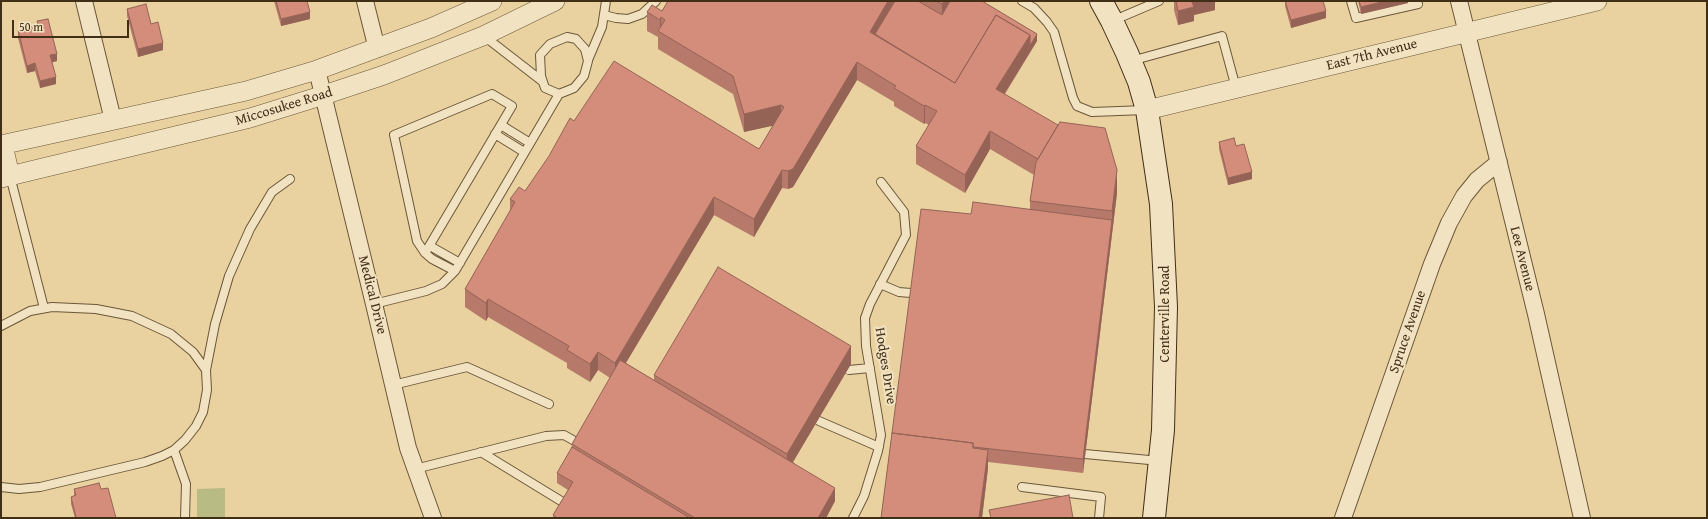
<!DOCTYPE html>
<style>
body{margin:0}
#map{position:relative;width:1708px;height:519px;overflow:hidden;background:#e9d2a0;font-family:"Gentium Book Plus",serif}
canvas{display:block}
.frame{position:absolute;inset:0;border:2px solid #412e17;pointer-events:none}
.scale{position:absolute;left:12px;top:20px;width:117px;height:18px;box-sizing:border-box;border:2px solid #412e17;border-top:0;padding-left:5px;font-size:12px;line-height:14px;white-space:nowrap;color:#412e17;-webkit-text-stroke:3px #f1e2c1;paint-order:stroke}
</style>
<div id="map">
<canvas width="1708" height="519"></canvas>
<div class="frame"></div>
<div class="scale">50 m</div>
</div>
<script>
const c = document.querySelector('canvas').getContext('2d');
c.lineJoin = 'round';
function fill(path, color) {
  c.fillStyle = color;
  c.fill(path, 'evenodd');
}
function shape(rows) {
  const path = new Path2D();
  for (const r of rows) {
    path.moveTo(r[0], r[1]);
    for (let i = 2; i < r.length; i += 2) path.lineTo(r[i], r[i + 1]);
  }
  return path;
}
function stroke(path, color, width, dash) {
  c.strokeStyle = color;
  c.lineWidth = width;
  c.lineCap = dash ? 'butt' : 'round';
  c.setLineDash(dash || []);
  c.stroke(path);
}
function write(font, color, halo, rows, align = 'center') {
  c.font = font + ' "Gentium Book Plus",serif';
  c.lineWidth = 4;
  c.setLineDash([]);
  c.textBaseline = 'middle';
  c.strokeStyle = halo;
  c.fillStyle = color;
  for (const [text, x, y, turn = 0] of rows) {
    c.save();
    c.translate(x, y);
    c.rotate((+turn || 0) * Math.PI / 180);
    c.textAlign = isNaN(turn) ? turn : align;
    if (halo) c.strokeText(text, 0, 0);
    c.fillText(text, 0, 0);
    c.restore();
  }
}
fill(shape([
 [225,488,225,518,197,518,197,489]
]), '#b8bb83');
const service = shape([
 [1022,1,1034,8,1047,22,1054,32,1073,98,1077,106,1092,112,1146,110],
 [1351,1,1356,18,1418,4,1417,1],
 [604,15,616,18,628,19,642,14,656,1],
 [1112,21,1159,1],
 [484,36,542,81],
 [588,60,602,27,606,1],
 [1131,61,1222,36,1236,88],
 [501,125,530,143],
 [495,134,524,152],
 [10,176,44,308],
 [430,246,460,263],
 [425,253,512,106,492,94,394,135,417,241,425,253,432,259,455,271],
 [880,284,899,292,911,293],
 [374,304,426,291,442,284,455,271,559,94,574,88,584,76,588,61,585,49,576,39,567,37,550,44,540,55,541,76,545,88,559,94],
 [1,326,30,311,52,307,96,309,132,316,171,334,193,352,206,370,207,390,203,412,196,426,185,440,174,450,162,456,145,462,40,487,19,489,1,487],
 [206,370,215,324,229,276,250,229,272,192,290,179],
 [849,370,870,368],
 [393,385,467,367,549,404],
 [819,421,879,447],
 [174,450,186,484,185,518],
 [481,452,566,504],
 [1085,454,1160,461],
 [415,469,546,436,564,435,580,444],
 [1022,487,1101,497,1099,518],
 [853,518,864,496,878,451,881,435,866,346,865,318,870,304,906,235,904,212,881,182]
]);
const minor = shape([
 [84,1,113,120],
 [365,1,377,49],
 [1459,1,1536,314,1582,518],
 [317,70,374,304,408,448,433,518],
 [1343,518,1432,264,1449,223,1464,196,1477,180,1499,162]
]);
const tertiary = shape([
 [1147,110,1597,1],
 [1,145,246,91,317,70,431,28,492,1],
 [3,145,10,176],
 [1,178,250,118,324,95,384,75,483,36,555,1]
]);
const secondary = shape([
 [1101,1,1112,21,1127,53,1139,82,1147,110,1161,204,1166,307,1163,430,1154,518]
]);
stroke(service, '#6b5739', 10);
stroke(minor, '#6b5739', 18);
stroke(tertiary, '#6b5739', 20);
stroke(secondary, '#412e17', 24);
stroke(service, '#f1e2c1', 8);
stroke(minor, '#f1e2c1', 16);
stroke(tertiary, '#f1e2c1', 19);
stroke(secondary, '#f1e2c1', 22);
fill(shape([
 [274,1,307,1,310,19,281,26],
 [668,1,982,1,1037,41,1005,94,1117,193,1083,473,988,462,988,468,982,518,881,518,892,433,971,214,1030,209,1030,201,1034,175,990,149,965,193,916,164,916,146,929,125,925,123,924,124,894,106,894,102,857,80,793,187,788,189,782,188,754,237,714,215,626,363,654,380,654,375,851,364,793,462,835,501,826,518,553,518,553,515,568,490,557,483,557,473,572,447,572,444,610,378,598,370,590,382,567,368,567,363,488,317,486,321,465,307,465,289,510,211,510,199,525,191,574,121,759,149,773,125,744,132,733,94,658,49,658,37,647,31,647,12,662,11],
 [1174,1,1215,1,1215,10,1194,15,1194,21,1178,25,1174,10],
 [1285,1,1323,1,1326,18,1291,28,1285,6],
 [1358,1,1408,1,1408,3,1361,14],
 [127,9,151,24,163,50,138,57,127,16],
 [37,21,57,61,52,62,56,84,40,88,35,71,27,73,18,38,18,30,37,26],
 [1219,142,1236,146,1252,179,1228,185,1219,149],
 [74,489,101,489,116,518,75,518,71,504,71,497,74,496]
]), '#b6796a');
fill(shape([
 [888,1,899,1,873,44,870,32],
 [944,1,955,1,942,22,942,4],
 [1197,1,1215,1,1215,10,1194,15,1194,21,1178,25,1178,11,1192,2],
 [1386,1,1408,1,1408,3,1361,14,1361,7],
 [1326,11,1326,18,1291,28,1291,20],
 [310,12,310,19,281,26,281,19],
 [661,17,661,33,660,32,660,20],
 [1037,34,1037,41,996,107,996,89,1030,35],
 [163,43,163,50,138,57,138,49],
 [57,54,57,61,50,63,50,55],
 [857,62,857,80,793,187,788,189,788,171],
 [35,63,35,71,27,73,27,66],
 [56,77,56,84,40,88,40,81],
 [781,105,781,124,744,132,744,114],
 [925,105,925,123,924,124,924,106],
 [990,131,990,149,965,193,965,175],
 [782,170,782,188,754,237,754,219],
 [1117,170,1117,193,1112,234,1112,211],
 [1252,172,1252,179,1228,185,1228,178],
 [714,197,714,215,615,381,615,363],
 [1112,220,1112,234,1083,473,1083,459],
 [488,299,488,317,486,321,486,303],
 [851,346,851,364,787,472,787,454],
 [598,352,598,370,590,382,590,364],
 [988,450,988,468,982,518,979,518],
 [835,488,835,501,826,518,818,518]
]), '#946356');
const building = shape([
 [276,1,307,1,310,12,281,19,276,1],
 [668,1,888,1,870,32,955,83,996,15,1030,35,996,89,1058,125,1038,159,990,131,965,175,916,146,937,111,925,105,924,106,894,88,896,86,857,62,793,169,788,171,782,170,754,219,714,197,615,363,598,352,590,364,567,350,569,346,488,299,486,303,465,289,515,202,510,199,519,187,525,191,549,156,570,118,574,121,614,61,759,149,784,107,781,105,744,114,733,76,658,31,665,20,661,17,660,20,647,12,652,5,662,11,668,1],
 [895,1,918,1,942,15,950,1,982,1,1037,34,1030,46,1030,35,996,15,955,83,875,34,895,1],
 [936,1,944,1,942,4,936,1],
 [1176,1,1197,1,1192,2,1194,7,1178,11,1176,1],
 [1285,1,1323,1,1326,11,1291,20,1285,1],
 [1359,1,1386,1,1361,7,1359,1],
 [146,4,151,24,158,22,163,43,138,49,127,9,146,4],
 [48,19,57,54,50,55,56,77,40,81,35,63,27,66,18,30,38,25,37,21,48,19],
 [1060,122,1105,128,1117,170,1112,211,1030,201,1036,162,1060,122],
 [1234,138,1236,146,1244,144,1252,172,1228,178,1219,142,1234,138],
 [973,202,1112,220,1083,459,973,447,973,443,892,433,921,209,971,214,973,202],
 [718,267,851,346,787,454,654,375,718,267],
 [620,360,835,488,818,518,695,518,572,444,620,360],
 [892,433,973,443,973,448,988,450,979,518,881,518,892,433],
 [572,447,690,518,557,518,553,515,573,482,557,473,572,447],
 [99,483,101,489,108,488,116,518,74,518,76,517,71,497,76,495,74,489,99,483],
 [1069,495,1073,518,991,518,989,510,1069,495]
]);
fill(building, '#d48d7b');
stroke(building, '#946356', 1);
write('14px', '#412e17', '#f1e2c1', [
 ["East 7th Avenue",1372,55,-14],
 ["Miccosukee Road",284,107,-17],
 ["Lee Avenue",1522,259,76],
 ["Medical Drive",372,295,76],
 ["Centerville Road",1165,314,-90],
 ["Spruce Avenue",1408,332,-71],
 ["Hodges Drive",885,366,81]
]);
</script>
